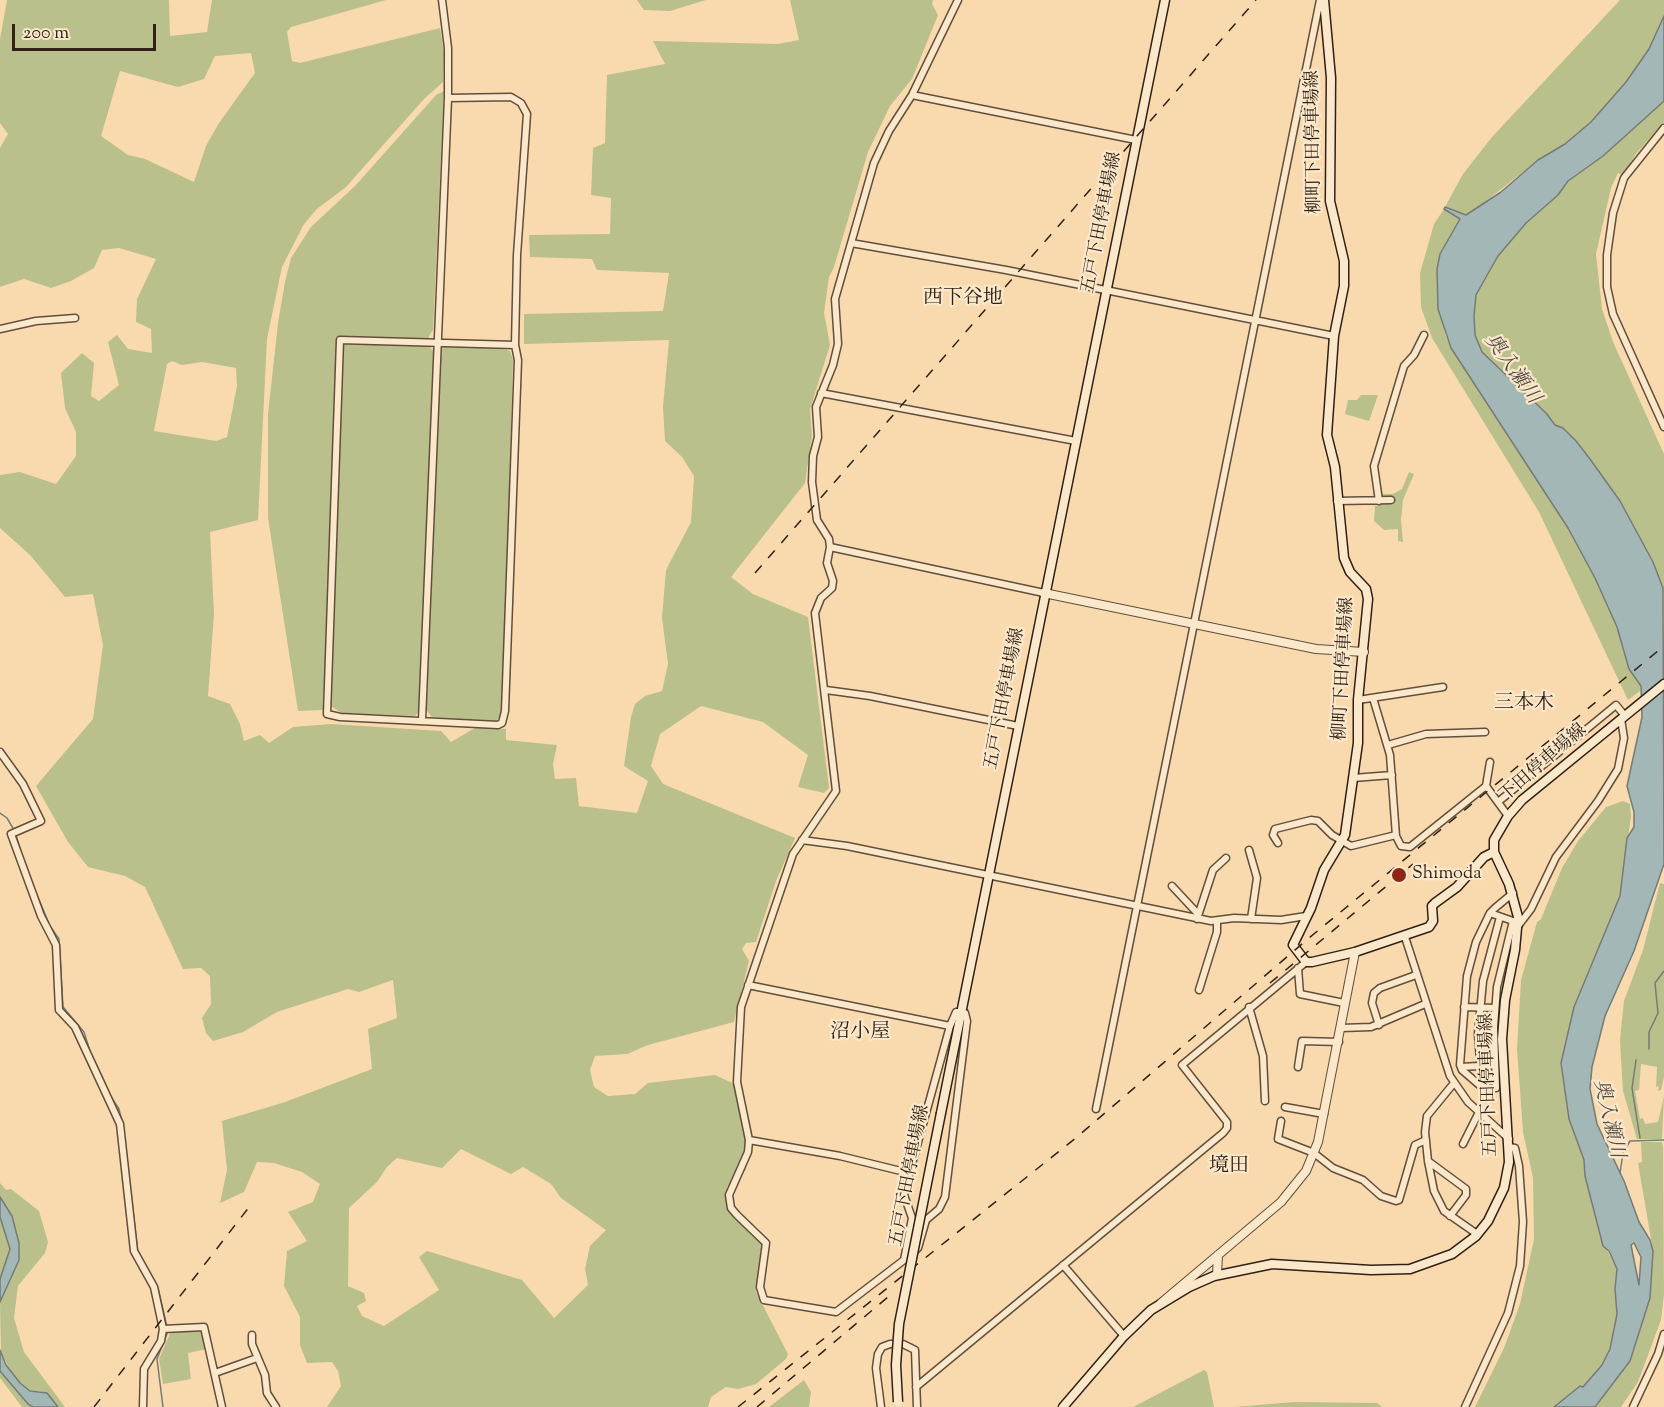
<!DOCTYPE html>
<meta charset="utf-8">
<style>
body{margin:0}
#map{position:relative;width:1664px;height:1407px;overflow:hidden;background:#f9daae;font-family:"Sorts Mill Goudy",serif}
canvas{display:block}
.scale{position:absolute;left:12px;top:24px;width:144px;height:27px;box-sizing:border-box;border:3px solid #302015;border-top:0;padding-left:8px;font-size:18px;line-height:21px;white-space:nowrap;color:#302015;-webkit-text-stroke:4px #fbe7ca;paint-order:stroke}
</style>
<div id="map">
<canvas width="1664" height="1407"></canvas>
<div class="scale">200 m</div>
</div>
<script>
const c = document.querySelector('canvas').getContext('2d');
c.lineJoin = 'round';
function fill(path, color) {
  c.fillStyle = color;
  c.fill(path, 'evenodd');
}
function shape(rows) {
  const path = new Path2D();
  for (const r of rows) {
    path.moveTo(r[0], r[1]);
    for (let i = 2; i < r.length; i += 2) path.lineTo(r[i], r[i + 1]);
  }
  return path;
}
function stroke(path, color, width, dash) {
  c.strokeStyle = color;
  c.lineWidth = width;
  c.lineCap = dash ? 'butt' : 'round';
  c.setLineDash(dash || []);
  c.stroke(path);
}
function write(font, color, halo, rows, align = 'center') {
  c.font = font + ' "Sorts Mill Goudy","Noto Serif JP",serif';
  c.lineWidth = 4.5;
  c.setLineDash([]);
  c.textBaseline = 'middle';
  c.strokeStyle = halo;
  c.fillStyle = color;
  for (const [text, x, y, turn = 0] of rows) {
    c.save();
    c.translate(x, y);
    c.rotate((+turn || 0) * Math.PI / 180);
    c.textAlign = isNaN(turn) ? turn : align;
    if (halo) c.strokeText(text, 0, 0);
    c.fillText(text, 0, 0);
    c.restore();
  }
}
fill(shape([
 [7,0,169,0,170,36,207,32,212,0,386,0,291,27,287,32,292,61,300,63,440,28,444,53,443,82,424,99,346,187,317,209,304,224,282,267,267,339,258,520,210,532,214,614,208,696,230,704,240,724,244,741,260,735,269,743,293,727,331,724,441,731,451,742,475,728,506,729,506,740,557,745,553,764,555,779,576,778,579,806,637,813,648,781,624,766,631,717,635,704,645,696,662,691,668,664,662,618,666,570,691,522,694,476,682,457,665,441,663,407,669,340,524,344,524,314,663,311,669,273,597,270,592,259,530,257,529,235,610,234,611,198,591,195,593,148,605,143,607,75,665,64,653,41,778,44,799,40,790,0,933,0,932,4,938,15,912,79,890,106,868,152,834,267,829,277,824,313,830,345,810,409,812,436,805,483,731,577,753,594,808,617,829,788,824,793,798,787,808,755,763,722,701,706,660,734,651,766,663,784,795,838,776,881,756,942,746,943,742,949,749,961,734,1022,648,1045,627,1054,595,1056,590,1070,594,1087,608,1096,635,1094,648,1083,715,1075,741,1087,750,1138,746,1170,727,1187,726,1199,729,1210,763,1244,756,1292,788,1354,786,1359,756,1384,738,1389,726,1387,711,1397,708,1407,327,1407,341,1386,338,1371,332,1362,307,1363,300,1345,300,1317,284,1286,287,1251,307,1241,288,1212,313,1202,320,1184,302,1172,274,1163,257,1162,244,1192,220,1203,227,1170,222,1121,285,1102,372,1069,368,1029,397,1018,393,980,359,992,348,989,277,1012,243,1032,213,1041,206,1033,202,1018,211,1004,210,976,201,968,183,969,145,887,125,876,88,867,68,842,36,786,93,719,103,645,93,594,65,597,30,555,0,528,0,475,20,472,56,484,76,456,76,432,65,408,61,373,82,353,94,363,91,396,99,401,119,385,108,342,117,335,128,349,152,353,151,329,136,322,137,299,156,259,119,248,102,250,94,268,71,281,51,288,24,279,0,287,0,148,8,134,0,123,0,39],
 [251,53,255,73,219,123,206,146,194,182,145,159,128,155,101,136,120,71,178,87,204,79,215,56],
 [172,361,182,365,202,362,236,368,237,386,227,437,216,441,154,431,167,364],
 [461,1149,511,1174,523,1167,551,1184,561,1198,606,1230,590,1246,585,1269,588,1285,554,1318,522,1280,427,1251,419,1257,439,1290,384,1326,362,1316,357,1306,366,1301,364,1293,348,1286,349,1208,377,1182,387,1167,397,1158,442,1168],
 [637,0,706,0,670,11,644,10],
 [1620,0,1664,0,1664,16,1649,49,1626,82,1591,122,1565,144,1538,160,1481,205,1466,215,1445,207,1463,174,1492,137],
 [444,91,433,330,429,336,429,345,432,350,447,345,504,349,510,351,513,360,503,714,495,722,432,717,427,711,420,710,415,716,341,713,331,706,323,710,298,711,268,518,268,414,278,323,285,282,291,258,311,227,355,186,436,95],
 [1664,101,1664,122,1636,154,1623,175,1618,173,1611,188,1596,254,1602,309,1613,342,1664,454,1664,604,1663,587,1653,562,1620,501,1576,441,1563,428,1555,425,1546,413,1482,352,1475,335,1474,316,1476,295,1486,277,1498,256,1526,223,1558,195,1568,181,1603,156],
 [1444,209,1460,219,1440,254,1437,269,1438,309,1446,337,1451,348,1568,528,1595,578,1617,627,1629,669,1641,686,1640,691,1628,700,1539,512,1432,338,1421,307,1420,273,1434,224],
 [1361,395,1378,395,1369,421,1345,414,1348,400,1357,400],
 [1409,472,1414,474,1403,500,1401,520,1403,542,1398,541,1398,529,1384,530,1374,521,1375,506,1383,504,1382,494,1393,494,1402,489],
 [1623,801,1630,804,1631,816,1620,896,1574,1007,1561,1063,1569,1119,1584,1161,1585,1176,1600,1237,1617,1269,1615,1289,1617,1314,1610,1349,1602,1365,1583,1387,1580,1386,1554,1407,1475,1407,1504,1348,1520,1304,1534,1239,1533,1178,1523,1132,1517,1049,1521,980,1537,922,1541,919,1562,868,1578,841,1606,807],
 [1660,883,1664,884,1664,1077,1661,1090,1658,1091,1659,1086,1656,1087,1657,1067,1641,1064,1639,1090,1635,1091,1640,1119,1643,1118,1645,1124,1658,1122,1664,1096,1662,1139,1637,1139,1623,1091,1620,1041,1622,1019,1624,1001,1643,950],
 [1641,1142,1662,1142,1663,1147,1664,1294,1661,1320,1638,1382,1621,1407,1595,1407,1630,1361,1650,1298,1653,1251,1638,1163,1642,1162],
 [0,1183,6,1190,11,1189,39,1211,48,1242,45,1253,18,1286,14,1318,24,1352,65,1407,58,1407,41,1391,29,1391,12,1374,1,1352,0,1302,19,1260,19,1243,12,1216,0,1197],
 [0,1217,10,1249,0,1279],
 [202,1330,207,1349,188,1353,191,1379,163,1384,159,1359,171,1331],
 [1204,1370,1207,1372,1214,1407,1133,1407],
 [0,1371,27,1404,33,1407,22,1407,0,1378],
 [804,1380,811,1392,809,1407,769,1407],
 [1294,1402,1377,1403,1382,1407,1234,1407]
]), '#bac08c');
const water = shape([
 [1664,16,1664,101,1603,156,1568,181,1558,195,1526,223,1498,256,1486,277,1476,295,1474,316,1475,335,1482,352,1546,413,1555,425,1563,428,1576,441,1590,459,1620,501,1653,562,1663,588,1664,864,1634,951,1605,1016,1592,1067,1590,1089,1597,1124,1624,1181,1639,1222,1650,1240,1653,1251,1650,1298,1630,1361,1595,1407,1554,1407,1580,1386,1583,1387,1602,1365,1610,1349,1617,1314,1615,1289,1617,1269,1609,1251,1603,1246,1585,1176,1584,1160,1569,1119,1561,1063,1574,1007,1620,896,1627,838,1634,827,1634,812,1627,786,1642,717,1641,686,1629,669,1617,627,1595,578,1568,528,1451,348,1438,309,1437,269,1440,254,1460,219,1444,209,1445,207,1466,215,1501,192,1538,160,1565,144,1591,122,1626,82,1649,49,1664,16],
 [1634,1243,1641,1257,1639,1285,1631,1245,1634,1243],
 [0,1197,12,1216,19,1243,19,1260,0,1302,0,1279,10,1249,0,1217,0,1197],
 [0,1350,6,1365,20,1383,30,1391,47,1393,58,1407,33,1407,28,1404,0,1371,0,1350]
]);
fill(water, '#a4b7b7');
stroke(water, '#767b76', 1.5);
stroke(shape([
 [0,813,7,818,14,830],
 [16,835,24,862],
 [32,883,50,926,59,939,63,1007,84,1032,90,1051],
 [1649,1049,1649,1032,1658,1013,1655,983,1664,971],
 [1636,1060,1632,1088,1640,1138],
 [111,1097,119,1109,122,1122],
 [123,1126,138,1253],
 [1620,1173,1623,1153,1630,1141,1664,1140],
 [145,1264,158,1288,167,1327],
 [163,1407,157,1359,168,1331]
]), '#767b76', 1.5);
const minor = shape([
 [912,95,1136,140],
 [448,98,511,97,521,103,527,114,517,255,515,345,518,360,505,711,502,723,498,725,340,717,327,714,340,340,515,345],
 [1664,128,1624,178,1613,213,1607,255,1607,287,1613,314,1664,427],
 [851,243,1006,270,1334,336],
 [0,329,36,321,75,318],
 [821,393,1076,441],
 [1337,501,1391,500],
 [1379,501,1374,466,1404,366,1414,355,1424,335],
 [830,547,1044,593],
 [826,690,870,696,1018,726],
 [1373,698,1390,755,1396,836,1401,846,1410,847,1486,786,1490,762],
 [1358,700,1443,687],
 [422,720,448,98,448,48,442,0],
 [1388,745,1426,734,1485,732],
 [0,752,23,784,41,821,11,834,41,916,56,945,59,1010,75,1027,120,1124,134,1251,154,1287,163,1329,161,1341,144,1369,143,1407],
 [1353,778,1392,775],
 [1486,786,1508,816],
 [1498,802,1616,705,1625,716],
 [802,840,847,846,1211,921,1234,918,1281,920,1306,916],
 [1278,843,1273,835,1275,829,1311,820,1318,821,1332,835,1351,846,1396,835],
 [1249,850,1257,878,1251,919],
 [1172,886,1198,914],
 [1490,913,1513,921,1497,987,1494,1027,1496,1088,1484,1089,1462,1070,1460,1065,1467,976,1476,942,1489,915,1490,913,1495,908,1513,893],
 [1197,919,1213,870,1226,858],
 [1518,926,1531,909,1556,857,1598,801,1618,769,1624,738,1621,719],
 [1405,937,1450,1076,1468,1102,1509,1139],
 [1298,968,1300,994,1344,1003],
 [748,985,950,1026],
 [1199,990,1217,932,1217,921],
 [1249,1007,1263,1056,1265,1101],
 [1464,1007,1495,1008],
 [1379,1025,1372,1003,1374,993,1380,988,1416,975],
 [1341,1028,1371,1027,1425,1004],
 [1298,1067,1302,1041,1339,1042],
 [1461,1067,1495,1065],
 [1454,1083,1427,1116,1425,1132,1428,1161,1434,1191,1444,1211,1477,1234],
 [1482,1087,1478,1034,1483,981,1500,917],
 [1285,1107,1324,1114],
 [1096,1109,1320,0],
 [1281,1121,1278,1139,1314,1153,1333,1168,1363,1180,1381,1196,1396,1201,1399,1200,1415,1145,1426,1140],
 [749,1140,840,1156,909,1173],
 [1463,1144,1479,1112],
 [1428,1161,1466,1189,1466,1195,1450,1216],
 [904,1260,912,1218,904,1195,907,1182,950,1026,956,1012,965,1013,967,1021,945,1197,939,1209,926,1220,918,1248,904,1260,836,1312,764,1300,760,1287,766,1243,737,1215,731,1208,729,1195,748,1152,749,1140,737,1082,741,1007,793,854,836,791,815,613,821,598,832,588,833,581,827,563,830,547,829,539,817,520,812,482,813,456,818,437,816,407,833,365,838,344,835,299,874,163,889,131,912,95,958,0],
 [1063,1265,1124,1336],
 [163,1329,204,1327,222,1407],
 [252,1335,252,1344,265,1375,267,1393,276,1407],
 [215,1373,257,1358],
 [916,1387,1223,1133,1227,1128,1227,1122,1182,1065,1306,962],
 [881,1407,876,1368,878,1354,882,1347,890,1344,903,1344,915,1350,917,1407],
 [1465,1407,1508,1313,1520,1266,1523,1222,1519,1166,1515,1148,1509,1147],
 [1633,1407,1658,1354,1664,1334]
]);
const tertiary = shape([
 [1044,593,1316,649,1364,652],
 [1217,1274,1218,1255],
 [1161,1303,1281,1202,1306,1171,1318,1142,1355,952]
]);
const secondary = shape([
 [1324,0,1331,78,1330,201,1344,261,1344,286,1334,336,1327,435,1335,467,1344,558,1350,572,1366,589,1368,599,1358,700,1358,743,1345,835,1324,870,1311,908,1293,945,1306,962,1312,962,1355,952,1429,927,1433,921,1432,906,1435,903,1457,887,1484,857,1494,852],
 [941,1113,1165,0],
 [1063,1407,1124,1336,1151,1310,1189,1287,1214,1276,1272,1264,1371,1270,1410,1269,1452,1254,1476,1236,1488,1221,1504,1188,1509,1162,1502,1039,1505,1000,1515,950,1518,917,1509,884,1494,852,1494,840,1508,816,1522,800,1664,684]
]);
stroke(minor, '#624e3b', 9);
stroke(tertiary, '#624e3b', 10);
stroke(secondary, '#302015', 11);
stroke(minor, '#fbe7ca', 6);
stroke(tertiary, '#fbe7ca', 8);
stroke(secondary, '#fbe7ca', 8);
stroke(shape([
 [755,573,1256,0],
 [1270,983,1413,864],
 [94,1407,253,1202],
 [738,1407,1077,1137,1309,938,1664,646],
 [757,1407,888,1297]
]), '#302015', 1.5, [10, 10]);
const secondaryBridge = shape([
 [898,1402,896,1365,899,1324,941,1113]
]);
stroke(secondaryBridge, '#302015', 11, []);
stroke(secondaryBridge, '#fbe7ca', 8);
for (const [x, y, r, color] of [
 [1399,875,8,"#8f2418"]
]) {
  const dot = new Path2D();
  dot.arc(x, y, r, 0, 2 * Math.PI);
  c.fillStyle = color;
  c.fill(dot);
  stroke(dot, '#fbe7ca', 2);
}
write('18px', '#302015', '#fbe7ca', [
 ["柳町下田停車場線",1315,142,-91],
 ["五戸下田停車場線",1103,223,-79],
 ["柳町下田停車場線",1345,669,-87],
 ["五戸下田停車場線",1006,699,-79],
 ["下田停車場線",1544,764,-41],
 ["五戸下田停車場線",1490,1085,-92],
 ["五戸下田停車場線",911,1176,-79]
]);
write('18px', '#302015', '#fbe7ca', [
 ["Shimoda",1412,875]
], 'left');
write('20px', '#302015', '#fbe7ca', [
 ["西下谷地",963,300],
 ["三本木",1524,705],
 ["沼小屋",860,1034],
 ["境田",1229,1168]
]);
write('italic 20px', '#534d46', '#fbe7ca', [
 ["奥入瀬川",1511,370,54],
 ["奥入瀬川",1607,1119,77]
]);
</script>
